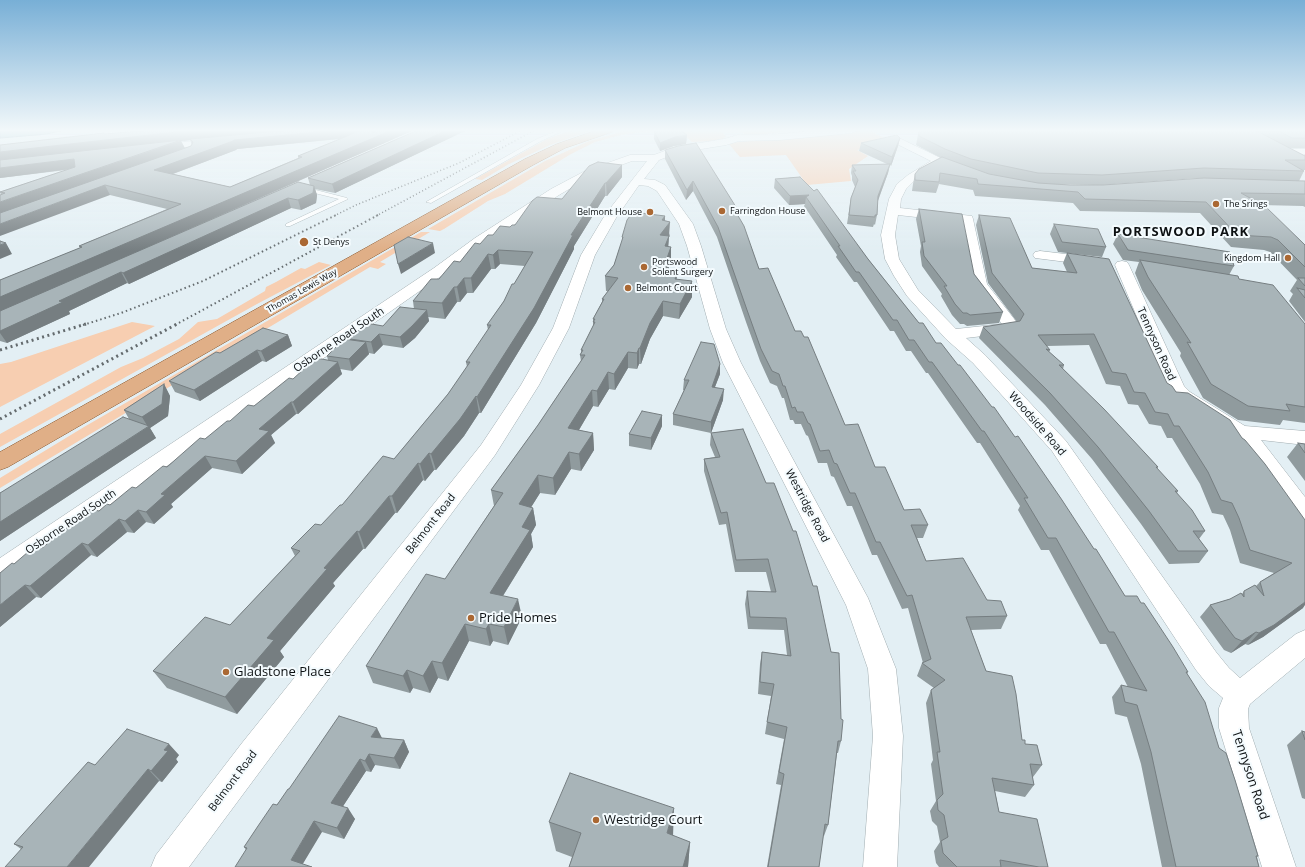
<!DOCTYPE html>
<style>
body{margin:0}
canvas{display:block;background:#e3eff4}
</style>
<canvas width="1305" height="867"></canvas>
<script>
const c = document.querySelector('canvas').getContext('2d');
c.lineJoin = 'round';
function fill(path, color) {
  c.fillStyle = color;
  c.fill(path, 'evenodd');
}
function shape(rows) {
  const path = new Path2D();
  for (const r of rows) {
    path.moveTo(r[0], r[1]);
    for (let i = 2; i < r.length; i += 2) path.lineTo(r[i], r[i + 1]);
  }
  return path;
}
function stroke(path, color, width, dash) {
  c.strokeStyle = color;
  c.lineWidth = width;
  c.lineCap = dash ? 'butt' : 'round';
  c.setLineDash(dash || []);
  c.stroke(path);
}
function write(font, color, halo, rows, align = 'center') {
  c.font = font + ' "Open Sans",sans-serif';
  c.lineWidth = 4;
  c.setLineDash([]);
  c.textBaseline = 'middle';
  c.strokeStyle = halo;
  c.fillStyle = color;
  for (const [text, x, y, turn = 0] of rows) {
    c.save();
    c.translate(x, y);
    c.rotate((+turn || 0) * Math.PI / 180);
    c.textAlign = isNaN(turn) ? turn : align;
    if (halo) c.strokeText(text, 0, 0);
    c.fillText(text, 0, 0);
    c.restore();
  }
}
fill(shape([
 [571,130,593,130,550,145,509,164,482,180,475,179,547,139],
 [627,130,655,130,621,135,595,142,571,154,505,194,488,201,444,229,440,231,428,229,545,161,589,141],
 [679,130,720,130,726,136,723,139,709,141,692,142],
 [738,130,798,130,756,135,746,135],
 [870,130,891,143,857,150,868,156,849,169,851,181,807,185,786,155,740,157,728,143],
 [421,232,430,232,380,262,386,264,378,269,370,267,0,488,0,478,84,427],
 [319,262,331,265,257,304,0,447,0,434,121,367,143,358,179,339,198,322,217,319,265,291,266,287,276,282,301,268,305,269],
 [132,322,155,326,0,407,0,364,11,362]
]), '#f7ceb1');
const water = shape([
 [0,130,64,130,47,134,0,138,0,130]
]);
fill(water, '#71a8bb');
stroke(water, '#537b89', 1);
const service = shape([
 [559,130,565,130,541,141,431,203,426,202,537,139,559,130],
 [304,187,347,198,348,199,290,226,286,226,286,224,339,199,302,190,302,188,304,187]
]);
const minor = shape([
 [820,130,857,130,852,133,780,140,739,141,726,145,677,153,659,160,644,179,655,180,665,185,693,224,701,246,726,329,741,363,868,598,896,669,903,736,897,867,863,867,873,736,868,669,846,605,723,363,710,329,687,246,679,224,657,191,648,186,639,185,616,218,595,255,569,328,539,385,495,455,189,867,151,867,156,855,242,743,481,445,521,385,553,328,581,255,605,215,647,161,632,161,593,175,559,195,485,244,444,274,9,578,0,581,0,558,434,268,475,238,551,189,585,171,630,155,654,155,675,147,724,139,738,135,780,134,820,130],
 [219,138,223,139,224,141,223,143,157,151,152,148,157,145,219,138],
 [901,139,951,163,953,165,947,168,940,166,916,179,906,189,901,199,900,208,972,216,973,219,987,284,1018,324,1015,331,1008,333,966,338,985,355,1066,441,1216,652,1229,668,1240,678,1296,634,1305,630,1305,658,1250,704,1248,709,1249,728,1296,867,1262,867,1219,728,1219,708,1223,698,1209,686,1196,670,1052,451,973,363,946,339,907,296,894,276,885,259,881,235,889,199,897,184,908,175,931,161,897,144,896,142,897,140,901,139],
 [898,215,961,222,972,284,1002,324,956,329,918,290,899,259,895,235,898,215],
 [1283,149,1305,149,1305,155,1279,154,1278,152,1283,149],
 [1040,251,1091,257,1096,258,1098,261,1096,264,1091,265,1035,258,1033,255,1035,252,1040,251],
 [1122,261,1127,262,1129,265,1184,386,1190,392,1245,426,1305,431,1305,445,1261,440,1305,497,1305,521,1297,519,1245,448,1233,437,1176,400,1169,392,1115,265,1117,262,1122,261]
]);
const primary = shape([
 [597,130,614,130,612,132,565,148,533,165,8,467,0,470,0,452,525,159,557,144,597,130]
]);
stroke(service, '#a1adb1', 1);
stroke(minor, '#a1adb1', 1);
stroke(primary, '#88552a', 1);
fill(service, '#fff');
fill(minor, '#fff');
fill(primary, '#e0af87');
stroke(shape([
 [334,216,356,205,459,163,522,130],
 [376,216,535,130]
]), '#646b6e', 1.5, [1, 2.5]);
stroke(shape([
 [83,325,121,313,203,281,336,215],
 [175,325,378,215]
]), '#646b6e', 2, [1.5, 3]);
stroke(shape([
 [0,350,86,324],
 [0,419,177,324]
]), '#646b6e', 3, [2, 3.5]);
fill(shape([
 [414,130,179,234,310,185,308,178,418,130,467,130,335,193,315,189,317,195,316,203,301,210,291,208,129,284,127,283,69,311,70,314,7,343,0,341,0,280,80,248,79,246,167,209,110,195,1,195,0,192,66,170,0,178,0,145,104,133,105,134,375,132],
 [340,139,298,156,298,158,230,187,173,174,236,150,237,149],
 [190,140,192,145,191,146,185,148,181,141],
 [919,130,1305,130,1305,148,1289,148,1304,155,1305,154,1305,170,1302,170,1304,171,1299,181,1305,181,1305,207,1303,206,1261,205,1305,245,1305,322,1289,301,1293,294,1290,291,1297,280,1270,252,1264,250,1231,247,1200,213,1080,211,1073,203,975,196,973,190,939,184,936,193,912,191,913,184,915,174,941,158,916,145],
 [1199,178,1202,179,1100,185],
 [1047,184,1093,185,1070,185],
 [654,131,687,135,686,144,674,146,660,151,654,139],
 [900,138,898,146,891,166,890,165,888,173,878,201,877,215,875,225,874,224,873,227,847,224,851,198,855,187,852,180,852,176,851,173,852,165,887,164,859,151,861,143],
 [665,150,736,207,736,211,759,269,795,331,845,425,875,467,904,510,928,525,923,538,917,538,926,561,987,600,1007,616,1001,629,971,630,986,671,1022,740,1042,765,1033,777,1032,777,1034,785,1025,797,995,791,999,812,1048,867,939,867,936,863,934,851,940,842,937,826,932,821,930,811,936,801,931,764,933,760,926,703,931,690,934,688,917,676,922,663,923,663,908,608,902,609,877,555,872,555,852,506,847,506,834,477,831,476,827,463,818,463,808,436,806,435,801,424,795,424,793,420,790,420,784,398,782,398,777,386,770,383,760,361,746,322,717,237,693,191,686,200,665,159],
 [622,165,622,177,607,196,605,196,574,246,574,249,536,323,481,413,479,413,464,436,436,470,434,470,425,481,423,480,397,513,395,513,365,549,363,549,333,583,335,586,280,651,284,657,237,714,167,688,153,671,230,625,295,556,291,548,321,525,342,505,394,459,448,394,467,367,466,362,488,330,487,325,504,301,525,266,500,264,495,269,491,269,473,293,467,293,460,302,457,302,445,319,428,317,429,321,415,338,403,348,383,345,374,354,369,353,369,354,352,371,340,369,342,374,298,414,296,414,271,435,275,443,242,474,212,468,171,504,173,507,154,524,146,522,134,533,127,532,97,557,91,555,41,598,36,597,0,627,14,564,42,548,136,488,230,421,254,406,293,379,328,360,327,356,350,340,350,339,383,326,414,309,413,301,460,262,480,244,493,235,515,225,562,199],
 [800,177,868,259,919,323,936,343,1094,549,1125,596,1188,672,1187,673,1219,748,1258,856,1257,857,1259,867,1162,867,1141,764,1127,717,1115,714,1112,697,1121,685,1128,687,1106,644,1100,644,1049,550,1041,550,1018,510,1020,506,980,443,977,443,928,373,926,373,911,351,906,351,894,331,890,331,857,282,854,282,836,257,837,255,804,206,805,204,789,205,774,188,775,179],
 [919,209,974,274,1003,312,999,323,967,326,964,324,960,324,952,315,941,296,942,294,922,266,920,252,921,246,916,219],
 [979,215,1032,268,1067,272,1063,263,1067,253,1167,383,1176,392,1242,438,1265,464,1303,608,1263,637,1248,645,1245,644,1231,653,1224,650,1200,617,1210,605,1230,599,1242,594,1244,591,1256,586,1260,582,1274,573,1240,563,1230,530,1223,515,1212,513,1200,484,1172,438,1167,438,1161,426,1149,424,1138,405,1128,404,1120,386,1106,384,1089,345,1047,346,1050,350,1049,352,1064,365,1063,369,1158,467,1157,469,1178,491,1177,493,1205,531,1199,539,1208,551,1199,563,1169,564,1141,524,1092,459,1045,405,979,338,983,327,1017,322,988,283,976,225],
 [665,216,665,221,670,236,669,237,668,247,671,247,671,261,667,273,677,275,677,279,692,297,679,319,663,316,650,339,641,364,639,364,637,369,628,368,615,390,609,389,598,407,593,406,579,430,593,433,594,450,581,471,571,469,555,495,540,493,531,507,533,508,536,525,531,534,533,547,503,596,522,617,508,645,493,641,490,646,469,641,448,681,438,678,430,693,413,688,410,693,373,683,366,666,445,579,494,506,491,490,538,425,581,361,580,355,581,352,581,350,593,326,593,319,602,302,602,299,608,291,606,291,605,276,614,265,622,241,622,237],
 [1054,224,1106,247,1102,257,1058,252,1050,234],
 [1118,234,1234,266,1229,275,1239,279,1305,324,1305,423,1283,420,1280,425,1238,420,1203,398,1180,356,1181,353,1142,290,1135,273,1139,262,1123,260,1113,244],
 [288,335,292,346,266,362,262,361,200,401,175,392,169,381,220,353],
 [720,364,720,374,715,387,723,400,711,433,673,425,673,414,684,390,683,390,684,380],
 [164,384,170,396,168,416,150,428,156,438,0,541,0,493,129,419,124,410],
 [662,415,662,426,651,450,629,446,629,434],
 [743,429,841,741,838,753,837,753,828,825,824,836,823,835,819,867,767,867,781,785,776,784,784,739,765,734,771,696,758,694,760,664,762,652,787,655,784,630,748,629,745,604,747,591,771,592,766,572,735,572,726,524,719,525,704,471,704,459,715,457,710,445,711,433],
 [1298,443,1305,444,1305,481,1287,457],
 [1302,731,1305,732,1305,799,1302,798,1287,745],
 [382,738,404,740,409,752,400,769,375,765,371,772,366,771,343,806,355,819,344,839,322,832,246,850,244,847,289,789],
 [179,755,176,759,178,762,162,782,159,781,21,849,14,844,95,765],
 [549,822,673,836,690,842,688,867,569,867,572,857,556,851]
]), '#909b9e');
fill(shape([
 [193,130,287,130,217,137,181,141,185,149,0,214,0,202,180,141,0,161,0,152,104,134,104,133,107,140],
 [339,130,370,130,346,138,237,149,236,150,159,179,154,170,234,140],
 [373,130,374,130,375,132,392,130,414,130,0,312,0,297],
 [447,130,467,130,335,193,332,184],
 [687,135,686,144,674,146,660,151,660,143,675,137],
 [900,138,898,146,891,166,892,157],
 [74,159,78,168,0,178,0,168],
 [890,164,888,173,876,205,878,196],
 [622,165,622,177,607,196,606,183],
 [693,181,693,191,686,200,687,190],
 [605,183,605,196,574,246,574,249,536,323,481,413,477,397,571,235],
 [105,185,110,195,0,236,0,224],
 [314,186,317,195,316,203,301,210,298,200],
 [809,195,806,197,805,204,789,205,790,196],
 [288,198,291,208,129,284,123,273],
 [665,216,665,228,670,222,668,250,660,249,660,235,662,220],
 [6,243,12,254,0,259,0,245],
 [433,243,435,253,401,274,398,264],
 [671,247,671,261,662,287,662,272],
 [498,250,500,264,495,269,493,255],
 [488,254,491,269,473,293,471,278],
 [121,272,127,283,69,311,70,314,7,343,0,333,0,331,59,301],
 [464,278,467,293,460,302,457,287],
 [692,281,692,297,679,319,680,304],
 [454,287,457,302,445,319,442,303],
 [663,301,663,316,650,339,641,364,640,348,650,323],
 [427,310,429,321,415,338,403,348,400,337],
 [379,334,383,345,374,354,371,342],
 [288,335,292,346,266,362,261,351],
 [366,342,369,354,352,371,349,359],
 [639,348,639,364,637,369,637,353],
 [257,350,262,361,200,401,194,390],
 [628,352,628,368,615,390,614,374],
 [338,362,342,374,298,414,293,402],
 [720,364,720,374,711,397,712,387],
 [608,372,609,389,598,407,597,391],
 [164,384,170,396,168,416,150,428,156,438,0,541,0,522,148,427,142,417],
 [724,389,723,400,711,433,711,422],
 [592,390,593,406,570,445,568,428],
 [476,396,479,413,464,436,436,470,431,454],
 [291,402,296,414,271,435,275,443,242,474,236,461,259,429],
 [662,415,662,426,651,450,651,438],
 [593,433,594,450,581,471,579,454],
 [569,452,571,469,555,495,553,478],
 [429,453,434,470,425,481,420,464],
 [205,456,212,468,171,504,173,507,154,524,146,512,161,494],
 [418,463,423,480,397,513,392,496],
 [538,475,540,493,522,522,519,504],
 [389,496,395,513,365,549,359,532],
 [533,508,536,525,531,534,533,547,494,610,490,593,522,527],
 [138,510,146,522,134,533,125,521],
 [119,519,127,532,97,557,88,545],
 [357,531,363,549,333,583,335,586,280,651,284,657,237,714,225,697,267,638,324,568],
 [82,543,91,555,41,598,30,586],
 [25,585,36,597,0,627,0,605],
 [518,599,522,617,508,645,504,627],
 [1305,602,1305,605,1303,608,1263,637,1248,645,1259,633],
 [465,624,469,641,448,681,442,663],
 [489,624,493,641,490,646,486,629],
 [1256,632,1245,644,1231,653,1242,641],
 [432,661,438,678,430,693,423,676],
 [407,670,413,688,410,693,403,676],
 [377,728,383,740,371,737],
 [404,740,409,752,400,769,394,758],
 [169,744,179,755,176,759,178,762,162,782,151,771,164,750],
 [369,754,375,765,371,772,365,761],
 [360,759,366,771,338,814,331,803],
 [148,769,159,781,89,867,67,867],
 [348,808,355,819,344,839,337,828],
 [674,808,673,837,667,833],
 [314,821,322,832,301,867,291,860],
 [690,842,688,867,683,867]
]), '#767e81');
const building = shape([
 [151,130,193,130,0,152,0,145,104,133,104,134,151,130],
 [290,130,339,130,234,140,233,141,154,170,230,187,302,157,298,156,362,130,373,130,373,133,377,130,392,130,0,297,0,280,82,247,79,246,181,204,105,185,0,224,0,213,191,146,193,142,190,139,290,130],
 [418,130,447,130,332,184,308,178,418,130],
 [661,130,680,130,687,135,675,137,660,143,654,131,661,130],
 [919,130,1255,130,1305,156,1305,160,1285,160,1304,171,1204,168,1102,175,1038,173,971,159,945,149,919,136,919,130],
 [1277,130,1305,130,1305,138,1292,138,1277,130],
 [897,135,900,138,892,157,861,143,897,135],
 [181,140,0,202,0,195,5,193,0,192,75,167,74,159,0,168,0,160,181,140],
 [696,143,736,207,733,207,744,226,759,269,768,268,795,331,801,331,804,337,808,337,845,425,858,424,875,467,885,467,904,510,920,509,928,525,911,525,926,561,963,558,987,600,1001,601,1007,616,966,617,986,671,1012,676,1016,694,1022,740,1025,740,1025,744,1037,745,1042,765,1030,764,1034,785,992,778,999,812,1037,819,1048,867,1039,867,1000,860,1001,867,957,867,943,853,941,841,948,837,944,815,938,810,937,800,943,794,937,752,940,752,931,690,945,680,922,663,931,659,912,595,907,596,880,542,876,542,855,493,850,493,837,464,834,463,829,450,820,451,810,424,808,423,803,412,797,412,795,407,792,408,785,386,783,386,779,374,772,371,761,349,747,310,718,227,693,181,687,190,665,150,678,146,696,143],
 [942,157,989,174,1038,183,1070,185,1103,185,1204,178,1305,181,1305,194,1241,193,1266,207,1305,245,1305,267,1278,240,1271,237,1237,235,1206,202,1085,199,1078,192,978,184,977,179,940,173,939,182,915,180,915,174,919,169,942,157],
 [598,162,622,165,606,183,605,183,571,235,573,235,534,308,477,397,476,396,460,419,431,454,429,453,420,464,418,463,392,496,389,496,359,532,357,531,324,568,327,569,267,638,274,640,225,697,153,671,205,617,230,625,300,551,291,548,315,524,321,525,340,505,342,505,383,456,394,459,448,394,470,362,466,362,491,325,487,325,504,301,512,284,514,284,533,252,498,250,493,255,488,254,471,278,464,278,457,287,454,287,442,303,413,301,431,279,439,279,454,261,460,262,475,243,480,244,488,235,493,235,500,226,510,227,512,225,515,225,532,201,537,197,562,199,589,166,598,162],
 [890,164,878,196,877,215,875,215,875,217,849,215,851,198,858,180,853,171,856,171,852,165,890,164],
 [800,177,814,191,817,189,868,259,919,323,923,323,936,343,941,343,958,365,960,365,992,407,994,407,1015,437,1018,436,1062,500,1094,549,1096,549,1125,596,1137,596,1141,603,1144,603,1173,647,1188,672,1186,672,1205,702,1219,748,1226,753,1235,780,1258,856,1256,856,1259,867,1176,867,1151,752,1137,705,1125,702,1121,685,1147,691,1114,632,1109,632,1056,538,1048,538,1024,498,1028,498,984,431,982,431,932,362,929,362,914,340,909,340,897,320,893,320,859,272,856,272,838,246,840,246,806,197,809,195,790,196,775,179,800,177],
 [298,182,314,186,313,193,298,200,288,198,123,273,121,272,59,301,63,302,0,331,0,311,298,182],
 [919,209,962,214,974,274,1003,312,970,315,967,313,963,313,955,304,944,286,947,286,924,256,922,242,925,242,919,209],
 [633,212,665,216,662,220,670,222,660,235,669,236,665,246,671,247,662,272,677,275,675,279,692,281,680,304,663,301,650,323,640,348,639,348,637,353,628,352,614,374,608,372,597,391,592,390,568,428,593,433,579,454,569,452,553,478,538,475,519,504,533,508,522,527,530,530,490,593,518,599,504,627,489,624,486,629,465,624,442,663,432,661,423,676,407,670,403,676,366,666,426,574,445,579,503,493,491,490,538,425,585,355,580,355,583,350,581,350,595,322,593,322,595,319,593,319,604,299,602,299,618,278,605,276,614,265,623,237,622,237,627,220,633,212],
 [979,215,1010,218,1032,268,1077,273,1067,253,1109,259,1167,383,1172,386,1176,392,1188,393,1230,420,1242,438,1245,440,1265,464,1305,520,1305,602,1274,625,1259,633,1256,632,1242,641,1235,638,1210,605,1230,599,1241,593,1244,597,1244,591,1255,585,1264,596,1260,582,1292,563,1250,550,1239,518,1232,503,1221,500,1208,472,1179,426,1174,426,1168,414,1155,412,1145,393,1134,392,1126,374,1112,372,1094,334,1038,335,1050,350,1046,349,1064,365,1059,365,1104,409,1158,467,1156,467,1178,491,1175,491,1192,510,1205,531,1193,531,1208,551,1178,551,1149,511,1098,447,1050,393,983,327,1020,321,1024,314,992,273,979,215],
 [1054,224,1098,229,1106,247,1062,242,1054,224],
 [1118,234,1230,252,1234,266,1128,250,1118,234],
 [408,237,433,243,398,264,394,245,408,237],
 [0,241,6,243,0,245,0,241],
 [1140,260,1238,276,1239,279,1273,285,1305,324,1305,407,1286,404,1290,411,1248,406,1211,384,1187,342,1191,343,1148,277,1140,260],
 [1298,278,1305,278,1305,286,1298,278],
 [1297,288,1305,290,1305,298,1297,288],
 [400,307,427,310,412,326,400,337,379,334,371,342,350,339,366,323,383,326,400,307],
 [263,328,288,335,261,351,257,350,194,390,169,381,216,352,220,353,263,328],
 [344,339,366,342,349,359,327,356,344,339],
 [701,342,714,344,720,364,712,387,724,389,711,422,673,414,689,380,684,380,701,342],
 [316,358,338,362,293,402,291,402,259,429,269,431,236,461,205,456,161,494,165,495,146,512,138,510,125,521,119,519,88,545,82,543,30,586,25,585,0,605,0,573,12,563,14,564,35,546,42,548,90,509,99,511,107,504,110,505,132,487,136,488,163,466,167,467,200,438,205,439,227,421,230,421,248,405,254,406,289,378,293,379,316,358],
 [164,384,162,404,142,417,124,410,164,384],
 [642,411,662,415,651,438,629,434,642,411],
 [123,417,149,426,0,522,0,493,123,417],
 [743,429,766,483,774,483,793,531,796,531,813,586,817,586,831,652,839,653,841,719,843,720,841,741,838,741,828,825,825,824,819,867,768,867,784,774,779,772,787,727,767,722,774,684,760,682,762,652,791,656,786,618,750,617,747,591,776,592,768,559,736,560,727,512,721,513,704,459,720,457,711,433,743,429],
 [1298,443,1305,444,1305,453,1298,443],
 [339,716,377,728,371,737,404,740,394,758,369,754,365,761,360,759,331,803,348,808,337,828,314,821,291,860,312,867,235,867,247,848,244,847,258,826,273,804,277,805,288,789,289,789,339,716],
 [127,729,169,744,164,750,168,751,151,771,148,769,67,867,5,867,23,847,14,844,88,762,95,765,127,729],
 [1302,731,1305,732,1305,740,1302,731],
 [570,773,674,808,667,833,690,842,683,867,569,867,581,833,549,822,570,773]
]);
fill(building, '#a8b4b8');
stroke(building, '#767e81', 1);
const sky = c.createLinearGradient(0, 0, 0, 251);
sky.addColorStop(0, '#78afd6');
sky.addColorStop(0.52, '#f2f8fa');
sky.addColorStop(1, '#f2f8fa00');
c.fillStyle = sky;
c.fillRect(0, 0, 1305, 251);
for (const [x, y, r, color] of [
 [1216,204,4,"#aa6833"],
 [722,211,4,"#aa6833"],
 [650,212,4,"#aa6833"],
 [304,242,5,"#aa6833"],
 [1288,258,4,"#aa6833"],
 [644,267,4,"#aa6833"],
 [628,288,4,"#aa6833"],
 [471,618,4,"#aa6833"],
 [226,672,4,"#aa6833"],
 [596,820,4,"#aa6833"]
]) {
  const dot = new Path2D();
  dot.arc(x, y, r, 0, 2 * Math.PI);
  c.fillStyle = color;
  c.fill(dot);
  stroke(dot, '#f4fbfe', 1.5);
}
write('9px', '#0d1113', '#f4fbfe', [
 ["The Srings",1224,204],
 ["Farringdon House",730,211],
 ["Belmont House",642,212,"right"],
 ["St Denys",313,242],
 ["Kingdom Hall",1280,258,"right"],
 ["Portswood",652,262],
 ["Solent Surgery",652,272],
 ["Belmont Court",636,288]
], 'left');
write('9px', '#0d1113', '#f4fbfe', [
 ["Thomas Lewis Way",302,291,-30]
]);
write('11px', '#0d1113', '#f4fbfe', [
 ["Osborne Road South",339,340,-34],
 ["Tennyson Road",1156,344,66],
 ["Woodside Road",1037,424,49],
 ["Westridge Road",807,506,62],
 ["Osborne Road South",71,522,-34],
 ["Belmont Road",431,524,-52],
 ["Belmont Road",233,781,-53]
]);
c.letterSpacing = '1px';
write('bold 13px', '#0d1113', '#f4fbfe', [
 ["PORTSWOOD PARK",1181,232]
]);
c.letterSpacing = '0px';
write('13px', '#0d1113', '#f4fbfe', [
 ["Pride Homes",479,618],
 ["Gladstone Place",234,672],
 ["Westridge Court",604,820]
], 'left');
write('13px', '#0d1113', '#f4fbfe', [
 ["Tennyson Road",1250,775,72]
]);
</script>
